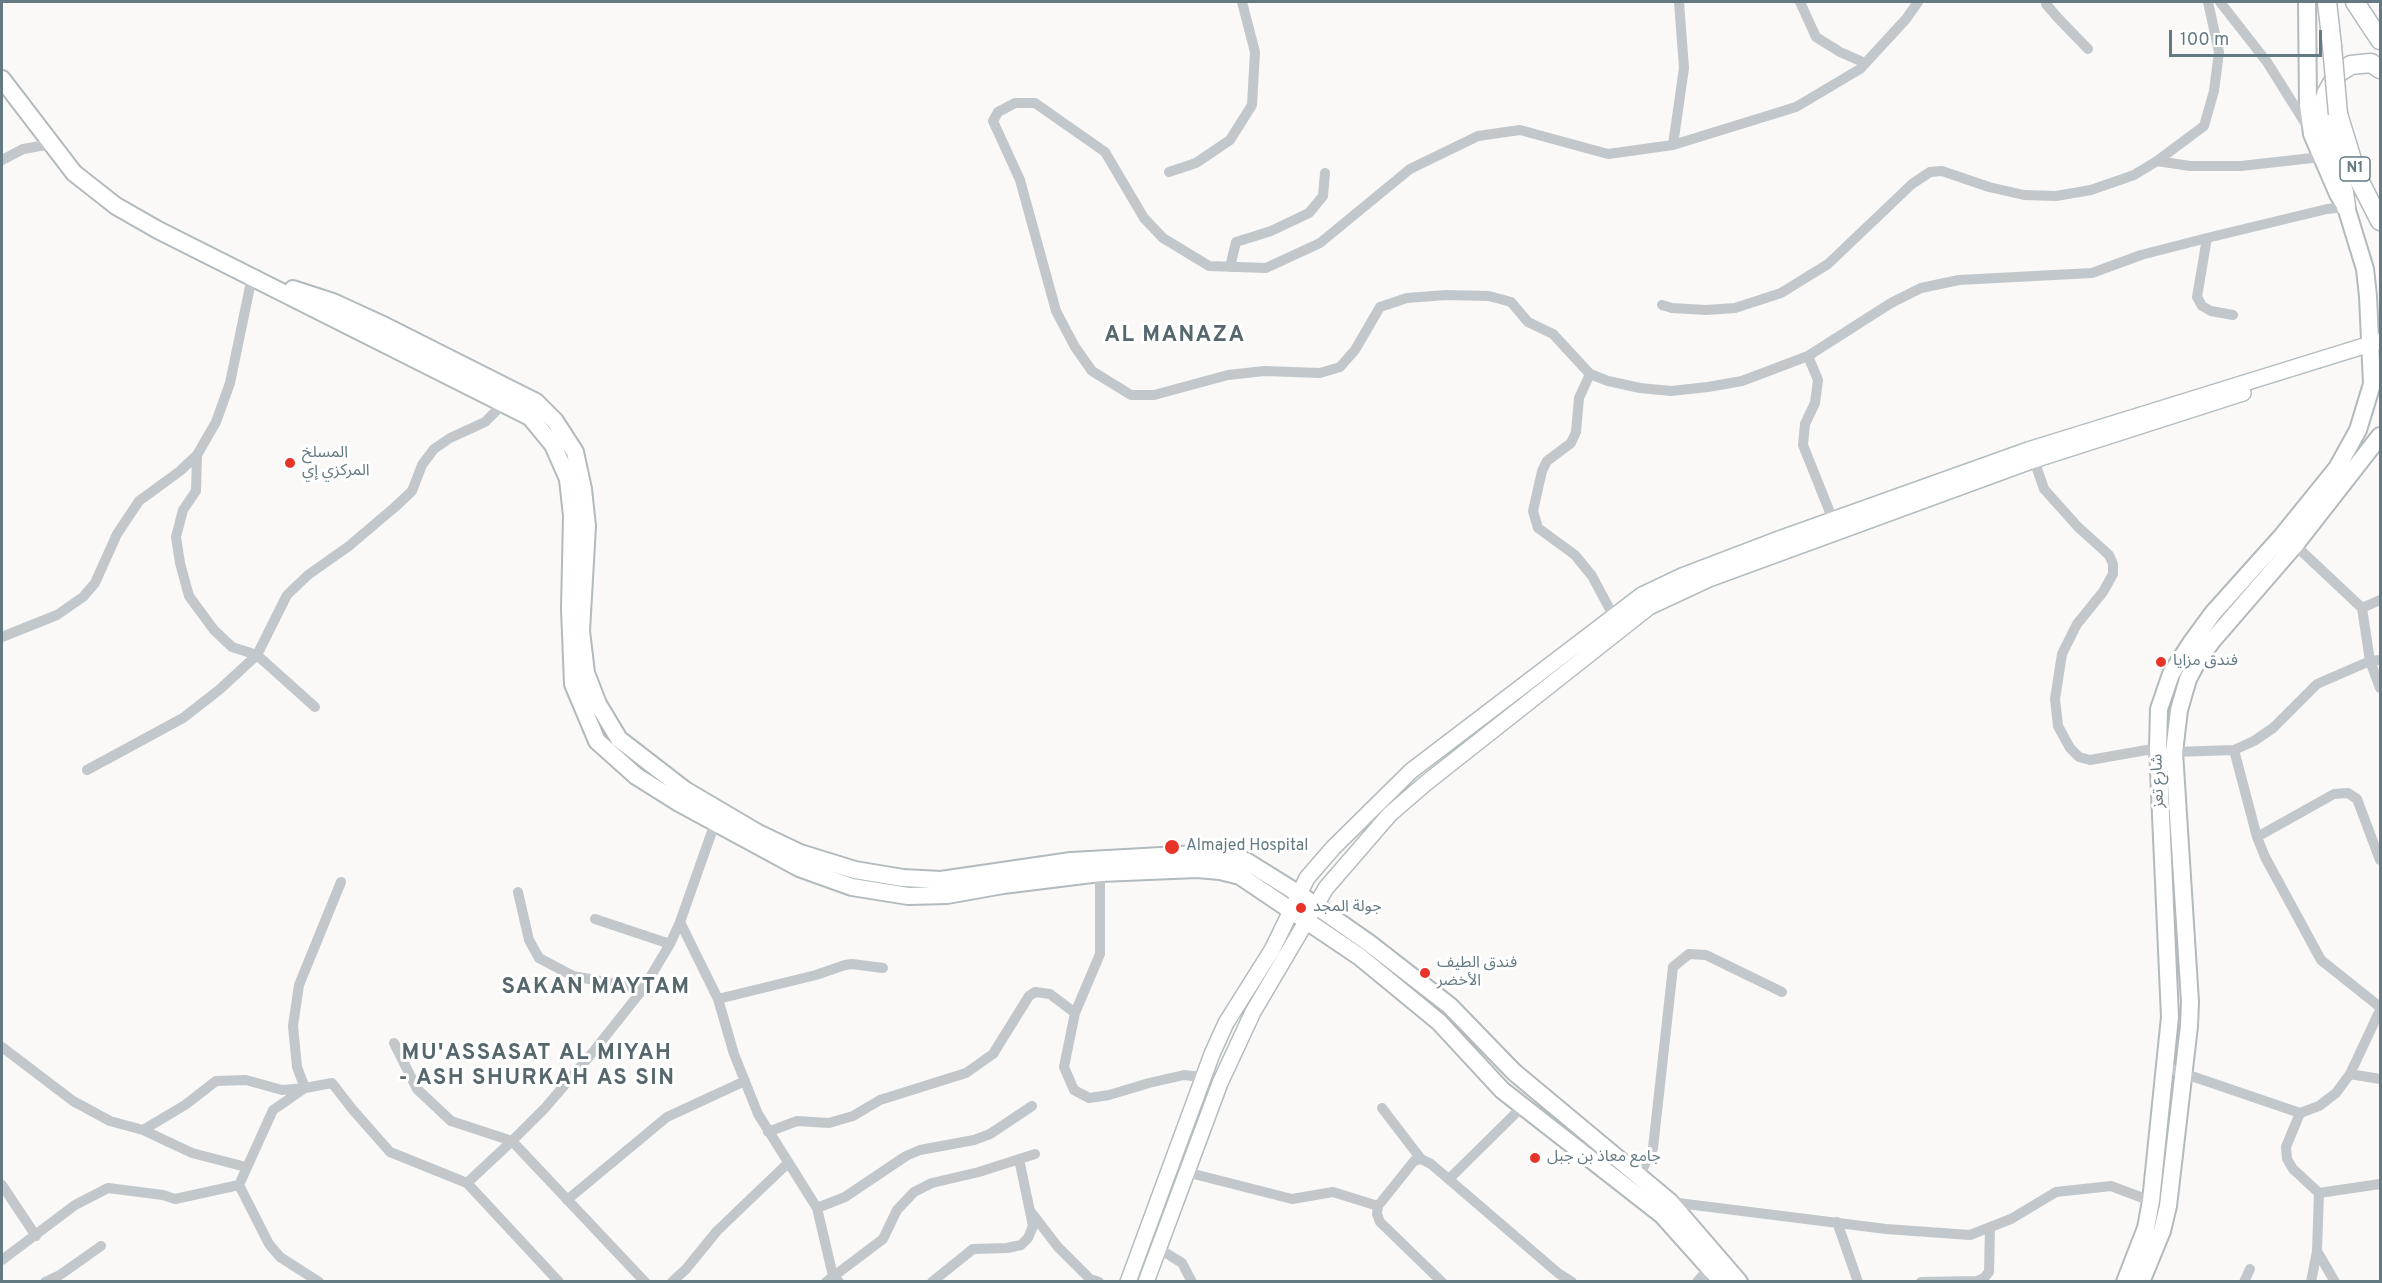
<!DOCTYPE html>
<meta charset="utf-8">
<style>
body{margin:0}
#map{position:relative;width:2382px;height:1283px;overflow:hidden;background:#faf9f7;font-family:Overpass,sans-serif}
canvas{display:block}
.frame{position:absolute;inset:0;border:3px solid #647a83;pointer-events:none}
.scale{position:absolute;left:2169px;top:30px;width:153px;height:27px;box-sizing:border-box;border:3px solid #647a83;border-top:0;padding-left:8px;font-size:18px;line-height:21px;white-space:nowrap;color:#647a83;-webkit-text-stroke:4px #fff;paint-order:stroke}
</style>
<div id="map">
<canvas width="2382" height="1283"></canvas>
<div class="frame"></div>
<div class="scale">100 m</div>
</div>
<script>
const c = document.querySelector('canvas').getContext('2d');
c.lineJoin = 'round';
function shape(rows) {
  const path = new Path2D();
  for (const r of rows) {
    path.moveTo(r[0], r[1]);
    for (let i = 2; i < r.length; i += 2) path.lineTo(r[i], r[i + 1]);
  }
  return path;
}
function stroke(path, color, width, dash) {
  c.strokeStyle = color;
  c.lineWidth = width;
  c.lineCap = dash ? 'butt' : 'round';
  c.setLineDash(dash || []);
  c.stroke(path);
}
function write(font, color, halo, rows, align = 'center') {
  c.font = font + ' Overpass,"Noto Sans Arabic",sans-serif';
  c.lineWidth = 6;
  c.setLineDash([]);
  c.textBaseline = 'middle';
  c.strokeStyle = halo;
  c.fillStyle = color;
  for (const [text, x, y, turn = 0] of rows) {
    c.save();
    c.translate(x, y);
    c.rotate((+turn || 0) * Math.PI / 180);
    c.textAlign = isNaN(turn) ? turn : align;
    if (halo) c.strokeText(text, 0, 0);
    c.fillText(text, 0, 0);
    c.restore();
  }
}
const secondary = shape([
 [1128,1282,1212,1054,1226,1023,1272,950,1307,878,1333,848,1411,771,1642,595,1682,576,1779,539,2028,450,2380,341],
 [1146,1282,1220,1083,1253,1012,1326,888,1390,814,1426,783,1649,607,1709,579,2034,460,2243,393]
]);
const primary = shape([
 [2,79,74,173,116,206,158,230,530,417,553,445,568,479,572,516,570,609,573,684,597,741,636,776,679,803,799,868,852,887,908,896,947,895,1003,885,1100,873,1197,869,1220,871,1240,876,1360,957,1439,1022,1502,1090,1662,1215,1722,1282],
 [293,289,333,302,381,324,504,386,536,402,555,421,575,452,583,489,587,526,581,631,586,673,598,704,619,739,685,790,758,833,800,853,855,870,903,878,941,880,1071,861,1197,854,1226,856,1246,861,1299,894,1369,943,1450,1006,1514,1072,1670,1202,1739,1282],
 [2125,1282,2146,1228,2151,1201,2170,1017,2158,748,2159,709,2171,674,2191,643,2213,613,2282,536,2337,468,2358,430,2372,384,2368,296,2365,269,2346,207,2338,194,2312,134,2308,105,2307,2],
 [2141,1282,2162,1231,2168,1206,2189,1026,2190,1002,2174,752,2179,710,2188,679,2198,660,2212,641,2295,545,2380,436]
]);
const trunk = shape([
 [2327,2,2332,46],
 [2355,2,2380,40],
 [2338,114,2357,176,2380,221],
 [2346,207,2344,192,2324,128,2323,105,2326,94,2338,73,2351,65,2371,63,2380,69]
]);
stroke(secondary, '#b3bcbf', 18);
stroke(primary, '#b2babd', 20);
stroke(trunk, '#b4babd', 21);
stroke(shape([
 [1800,2,1816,37,1840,52,1865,63],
 [1918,2,1906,19,1860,69,1796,107,1673,145,1608,154,1520,130,1478,136,1410,169,1320,243,1266,268,1209,266,1163,238,1144,218,1105,152,1035,103,1015,103,998,112,993,121,1020,180,1056,311,1075,347,1092,371,1131,395,1154,395,1228,375,1264,371,1320,373,1340,367,1355,350,1380,307,1407,298,1446,295,1489,296,1511,302,1528,322,1553,334,1590,374,1608,381,1640,388,1671,391,1708,387,1742,381,1808,356,1891,303,1921,288,1959,280,2092,273,2141,255,2207,238,2327,209,2346,207],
 [2046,2,2046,4,2057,17,2088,49],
 [2220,2,2267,62,2309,129],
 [1673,145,1684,68,1679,2],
 [2,160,23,149,52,144],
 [2157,161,2190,166,2241,166,2321,157],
 [1169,172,1196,163,1230,140,1252,105,1255,52,1242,2],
 [2207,238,2197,297,2202,306,2211,311,2233,315],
 [1230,267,1236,242,1271,231,1309,213,1323,196,1325,173],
 [1662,305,1672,308,1706,310,1735,308,1781,293,1828,264,1912,184,1930,172,1942,171,1989,187,2024,195,2056,196,2091,190,2134,175,2157,161,2204,126,2214,91,2219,52,2208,2],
 [1808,356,1818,380,1815,403,1805,424,1803,445,1833,520],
 [1590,374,1579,398,1576,432,1571,443,1547,461,1542,471,1533,511,1538,528,1575,555,1592,576,1614,617],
 [197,455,196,491,183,510,176,537,180,563,189,596,214,630,232,647,257,655,315,707],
 [2034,460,2044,489,2078,527,2109,555,2113,564,2113,574,2103,592,2077,624,2062,654,2055,699,2058,726,2070,748,2079,757,2090,760,2158,748],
 [2295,545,2362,608,2370,661,2380,688],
 [2362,608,2380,600],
 [2,637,57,615,83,597,95,583,117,534,139,501,180,471,197,455,216,422,230,383,252,277],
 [2234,750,2257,837,2265,857,2321,960,2380,1007],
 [2174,752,2234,750,2254,741,2273,728,2317,684,2370,661,2380,660],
 [87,770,183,718,219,690,257,655,287,595,308,575,349,546,395,507,412,491,422,465,434,449,450,438,485,422,504,403],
 [2257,837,2334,794,2348,793,2357,799,2380,860],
 [1100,873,1100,954,1075,1013,1064,1067,1074,1090,1089,1098,1109,1095,1149,1083,1184,1075,1203,1077],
 [518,892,529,940,539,958,573,976,643,989],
 [595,919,670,944],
 [680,922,718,999,734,1054,758,1114,817,1208,833,1276,839,1282],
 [718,999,816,975,845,965,852,964,883,968],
 [394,1043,417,1089,451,1121,512,1141,545,1108,593,1052,643,989,670,944,680,922,715,823],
 [2,1047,73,1101,110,1121,143,1130,192,1153,246,1167],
 [2165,1067,2300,1113,2319,1106,2336,1093,2350,1074,2380,1010],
 [2350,1074,2380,1079],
 [1382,1108,1421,1159,1431,1164,1558,1273,1572,1282],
 [2300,1113,2286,1147,2287,1159,2293,1169,2319,1193,2317,1251,2311,1282],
 [143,1130,185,1105,216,1081,246,1080,282,1090,305,1088,297,1067,293,1026,299,985,341,882],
 [768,1132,797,1121,829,1123,853,1116,880,1100,966,1073,993,1054,1029,996,1035,992,1050,994,1075,1013],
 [1421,1159,1414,1161,1378,1206,1377,1214,1380,1222,1442,1282],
 [1186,1172,1292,1199,1333,1192,1378,1206],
 [1449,1179,1523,1106],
 [1637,1180,1653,1148,1673,967,1689,954,1706,955,1782,992],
 [467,1183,512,1141,645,1282],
 [2,1185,36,1236],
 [2319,1193,2380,1184],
 [567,1200,667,1117,745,1081],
 [1670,1202,1886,1229,1970,1235,2011,1219,2056,1192,2111,1186,2151,1201],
 [817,1208,845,1197,906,1156,920,1150,974,1140,990,1134,1032,1106],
 [1031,1212,1058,1247,1090,1279,1099,1282],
 [1837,1222,1858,1282],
 [1158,1248,1182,1263,1192,1282],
 [2317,1251,2335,1282],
 [2,1260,75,1205,108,1188,163,1195,175,1199,239,1185],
 [45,1282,60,1275,101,1246],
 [319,1282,280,1257,269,1244,239,1185,273,1110,305,1088,332,1083,353,1110,390,1152,467,1183,559,1282],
 [672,1282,686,1269,717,1231,788,1163],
 [826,1282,883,1239,897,1210,914,1192,932,1183,979,1172,1035,1154],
 [932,1282,973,1249,1007,1248,1021,1245,1028,1238,1033,1226,1019,1159],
 [1697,1282,1709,1268],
 [1921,1282,1977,1281,1984,1278,1989,1272,1990,1227],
 [2244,1282,2250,1269]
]), '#c1c7ca', 10);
stroke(secondary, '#fff', 15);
stroke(primary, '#fff', 16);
stroke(trunk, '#fff', 18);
const trunkBridge = shape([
 [2332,46,2338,114]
]);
stroke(trunkBridge, '#b4babd', 21, []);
stroke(trunkBridge, '#fff', 18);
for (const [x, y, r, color] of [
 [290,463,6,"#e83329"],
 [2161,662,6,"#e83329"],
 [1172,847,8,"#e83329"],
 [1301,908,6,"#e83329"],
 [1425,973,6,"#e83329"],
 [1535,1158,6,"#e83329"]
]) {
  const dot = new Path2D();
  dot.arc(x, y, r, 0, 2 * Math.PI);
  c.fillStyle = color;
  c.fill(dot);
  stroke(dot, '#fff', 2);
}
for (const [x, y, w] of [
 [2355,169,30]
]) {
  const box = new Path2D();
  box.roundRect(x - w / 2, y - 12, w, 24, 4.5);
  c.fillStyle = '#fff';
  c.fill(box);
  stroke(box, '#647a83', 1.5);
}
write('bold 15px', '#647a83', null, [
 ["N1",2355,169]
]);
write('16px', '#647a83', '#fff', [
 ["المسلخ",302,454],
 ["المركزي إي",302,472],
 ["فندق مزايا",2173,662],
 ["Almajed Hospital",1186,847],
 ["جولة المجد",1313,908],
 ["فندق الطيف",1437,964],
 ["الأخضر",1437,982],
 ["جامع معاذ بن جبل",1547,1158]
], 'left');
write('16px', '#647a83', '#fff', [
 ["شارع تعز",2159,781,-92]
]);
c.letterSpacing = '1.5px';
write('bold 22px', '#56686e', '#fff', [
 ["AL MANAZA",1175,337],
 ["SAKAN MAYTAM",596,989],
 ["MU'ASSASAT AL MIYAH",537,1055],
 ["- ASH SHURKAH AS SIN",537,1080]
]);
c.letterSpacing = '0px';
</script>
